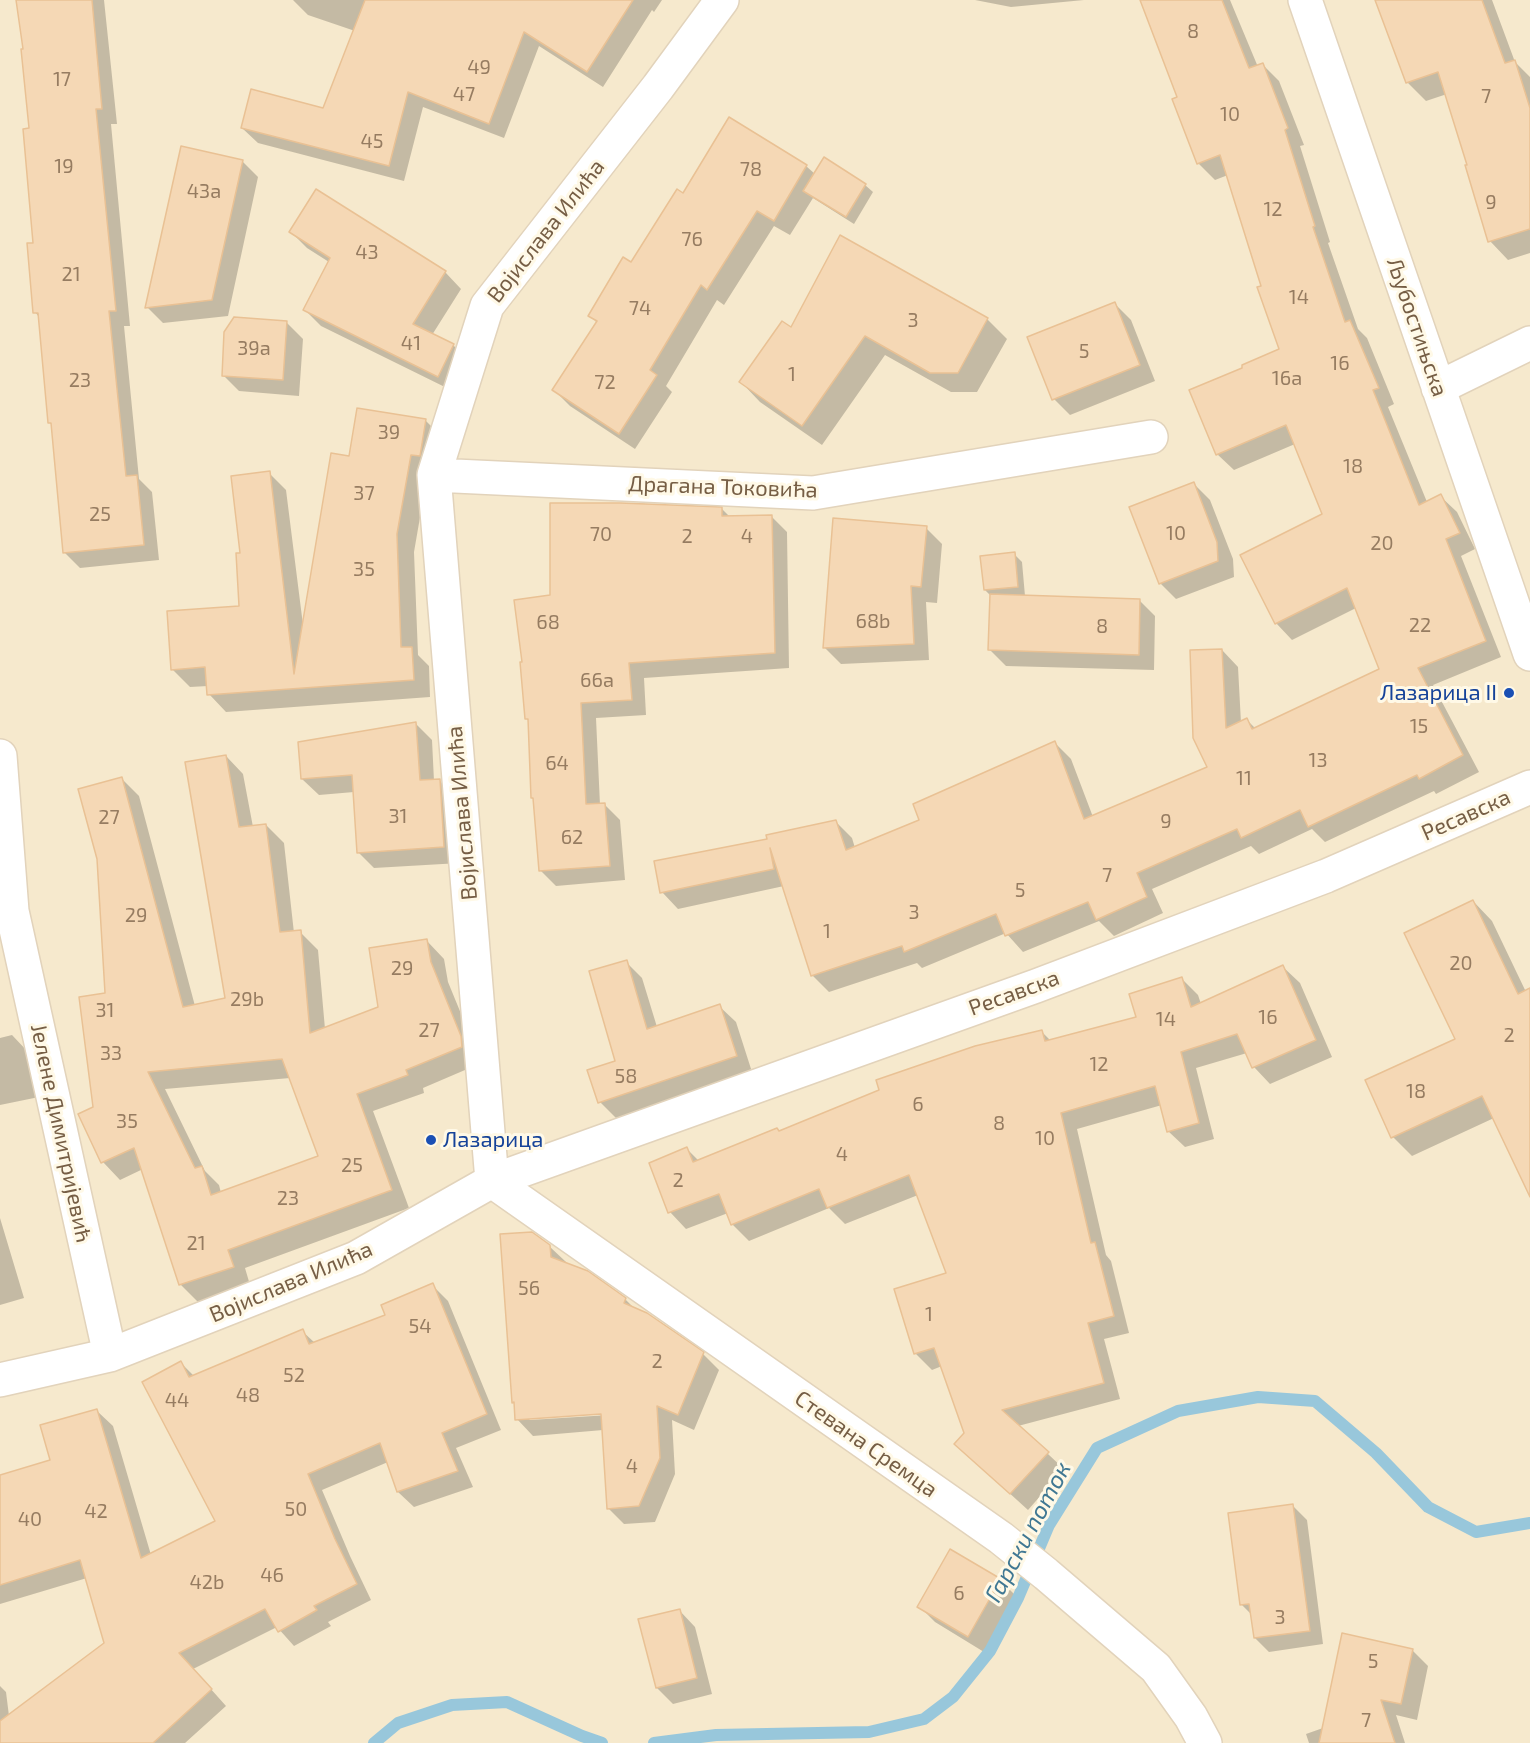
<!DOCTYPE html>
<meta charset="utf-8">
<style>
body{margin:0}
canvas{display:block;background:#fef6df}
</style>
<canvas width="1530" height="1743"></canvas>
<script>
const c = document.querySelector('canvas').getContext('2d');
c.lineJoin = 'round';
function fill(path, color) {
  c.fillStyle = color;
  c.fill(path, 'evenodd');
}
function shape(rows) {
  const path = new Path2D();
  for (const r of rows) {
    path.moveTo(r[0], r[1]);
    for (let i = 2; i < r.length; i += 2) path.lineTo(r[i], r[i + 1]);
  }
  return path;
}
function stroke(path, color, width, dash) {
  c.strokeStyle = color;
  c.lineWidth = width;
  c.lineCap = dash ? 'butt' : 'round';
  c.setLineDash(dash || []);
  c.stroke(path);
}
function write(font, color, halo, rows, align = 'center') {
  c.font = font + ' "Exo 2",sans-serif';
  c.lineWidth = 6;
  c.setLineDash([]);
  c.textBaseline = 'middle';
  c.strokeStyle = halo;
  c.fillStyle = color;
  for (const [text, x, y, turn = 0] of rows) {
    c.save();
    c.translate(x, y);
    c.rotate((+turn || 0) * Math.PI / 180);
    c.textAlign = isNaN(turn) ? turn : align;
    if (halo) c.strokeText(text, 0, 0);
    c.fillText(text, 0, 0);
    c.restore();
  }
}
fill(shape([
 [0,0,1530,0,1530,1743,0,1743]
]), '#f6e9cd');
fill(shape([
 [18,0,104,0,117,124,111,124,130,326,124,326,139,479,152,492,159,560,80,568,64,552,53,426,50,423,39,317,35,312,31,130,24,50],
 [293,0,662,0,654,12,652,10,603,87,539,46,504,138,423,107,404,181,258,143,242,128,324,110,355,31,308,15],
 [975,0,1084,0,1011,7],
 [1141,0,1230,0,1258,67,1263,65,1279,81,1304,145,1300,146,1330,242,1328,243,1358,329,1367,338,1394,404,1388,407,1427,502,1440,496,1457,512,1475,549,1461,556,1501,657,1433,685,1479,772,1436,794,1434,791,1325,842,1312,829,1259,854,1251,846,1152,889,1163,913,1114,936,1099,921,1023,952,1006,933,922,968,917,963,829,992,812,975,784,886,678,909,662,892,769,840,835,821,852,838,855,848,921,821,1055,743,1071,759,1093,817,1209,767,1222,650,1238,667,1241,723,1247,720,1256,729,1381,669,1356,608,1292,640,1276,623,1324,515,1295,444,1234,470,1217,454,1244,369,1281,350,1263,286,1228,175,1215,180,1198,163,1179,97],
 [1382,0,1492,0,1515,62,1530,77,1530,253,1508,260,1490,241,1466,166,1468,166,1447,94,1426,101,1408,83,1378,2],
 [242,161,258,177,228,316,163,323,147,307],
 [806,166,815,174,865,185,873,192,854,224,813,198,790,235,774,226,724,305,717,300,666,386,672,392,635,449,570,406,554,390,597,323,590,315,632,264,684,195],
 [291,232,445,272,461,289,432,335,454,346,470,362,455,392,321,326,305,310,329,262,307,248],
 [841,237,987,319,1007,339,977,392,951,392,885,355,822,445,760,402,741,382,791,329],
 [1115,304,1131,320,1155,381,1070,415,1054,399],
 [287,323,303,339,299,396,239,391,223,375],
 [426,421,443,438,428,471,414,552,418,655,429,666,430,697,226,712,209,694,208,686,190,687,173,670,241,607,242,554,269,473,286,490,303,625,350,458],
 [1194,484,1210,500,1233,559,1234,577,1176,599,1160,583],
 [722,509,730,517,772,517,787,532,789,668,644,678,646,715,596,718,600,805,604,804,620,820,625,880,556,886,540,870,534,800,532,798,529,721,527,719,552,597],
 [926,528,942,544,937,603,926,602,929,660,841,664,825,648],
 [1014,554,1022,562,1025,596,1139,600,1155,616,1154,670,1006,666,990,650,991,596,985,590],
 [416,724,432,740,434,781,439,780,456,797,460,863,374,868,358,852,354,792,319,795,302,779],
 [226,756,243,774,253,827,266,825,284,843,294,933,300,932,318,950,325,1029,380,1008,427,941,444,959,448,982,478,1055,479,1064,423,1088,424,1093,373,1111,409,1208,245,1268,250,1285,198,1302,180,1284,143,1169,120,1180,103,1162,80,1114,94,1108,106,995,122,779,139,796,195,1006,226,999],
 [290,1078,320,1157,221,1193,219,1185,205,1171,165,1089],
 [1473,901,1492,921,1526,992,1530,990,1530,1171,1494,1118,1412,1156,1393,1137,1457,1040],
 [626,962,642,978,657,1027,719,1006,736,1022,752,1072,616,1118,600,1102,617,1062],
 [1283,967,1300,983,1332,1057,1270,1084,1254,1067,1247,1053,1196,1068,1214,1139,1185,1147,1168,1131,1162,1105,1077,1129,1106,1255,1111,1261,1129,1333,1104,1339,1120,1399,1018,1426,1064,1469,1028,1510,973,1460,942,1366,932,1370,915,1353,948,1274,918,1195,845,1224,829,1208,749,1241,732,1224,728,1213,686,1229,670,1212,651,1163,687,1149,699,1161,1042,1032,1051,1041,1137,1018,1182,979,1198,995,1201,1004],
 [12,1035,29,1053,39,1097,0,1105,0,1038],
 [0,1218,24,1298,0,1305],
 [501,1235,549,1246,566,1262,566,1265,625,1299,635,1309,703,1354,719,1370,694,1430,672,1420,675,1474,655,1522,624,1524,608,1508,603,1430,533,1436,517,1419,516,1404,514,1402],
 [608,1412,609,1415,530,1420,527,1418],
 [432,1285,448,1301,501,1430,456,1448,473,1487,414,1507,398,1492,388,1462,322,1490,350,1556,371,1600,328,1622,331,1626,294,1646,277,1627,193,1669,226,1706,185,1743,0,1743,0,1686,6,1692,9,1716,106,1643,87,1578,0,1604,0,1477,52,1461,97,1411,113,1426,151,1555,217,1521,181,1363,194,1376,302,1331,315,1343,387,1316],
 [1293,1506,1307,1520,1323,1644,1269,1652,1255,1638,1252,1615,1242,1605],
 [1000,1580,1016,1596,984,1652,935,1622,919,1606],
 [679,1610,695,1627,712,1694,673,1704,657,1688],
 [1412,1650,1428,1666,1417,1720,1396,1715,1405,1743,1309,1743,1306,1734,1323,1728]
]), '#0003');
stroke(shape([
 [374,1743,398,1723,452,1705,507,1702,582,1736,602,1743],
 [654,1743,716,1735,869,1732,924,1719,953,1697,990,1651,1018,1598,1049,1525,1097,1448,1178,1411,1258,1397,1315,1401,1376,1453,1428,1507,1476,1532,1530,1523]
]), '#98c7db', 12);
const building = shape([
 [16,0,92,0,102,109,96,109,116,311,109,311,126,476,137,475,144,545,63,553,51,423,48,423,38,313,33,313,27,243,33,243,23,129,29,128,21,49,23,49,16,0],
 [365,0,633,0,587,72,524,32,489,124,408,92,389,166,241,128,251,89,323,108,365,0],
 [1140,0,1222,0,1249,68,1263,63,1288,128,1285,130,1315,226,1313,227,1345,322,1350,320,1379,388,1373,390,1419,505,1441,494,1460,533,1446,539,1486,641,1418,668,1463,755,1419,779,1417,775,1308,827,1300,810,1241,838,1237,829,1137,873,1147,897,1096,920,1088,902,1005,936,996,914,904,952,902,946,811,976,770,848,774,869,660,893,654,861,767,839,766,835,836,820,846,850,919,820,913,804,1055,741,1084,819,1207,767,1193,738,1190,650,1222,649,1226,728,1247,718,1252,729,1379,669,1347,588,1275,624,1240,555,1322,514,1286,425,1216,455,1189,390,1242,368,1242,365,1279,349,1257,287,1261,286,1220,155,1197,164,1172,99,1177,97,1140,0],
 [1375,0,1482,0,1505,63,1515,60,1530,108,1530,229,1488,242,1465,165,1467,165,1438,72,1406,83,1375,0],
 [729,117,807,165,774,221,757,211,707,290,701,285,650,370,657,375,619,434,552,390,597,321,588,316,623,257,631,262,677,189,683,193,729,117],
 [181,146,243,160,212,300,145,308,181,146],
 [824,157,866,184,846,217,803,191,824,157],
 [316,189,446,271,413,324,454,344,438,377,303,310,330,258,289,232,316,189],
 [840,235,988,318,958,373,930,373,865,336,802,426,739,382,782,321,791,327,840,235],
 [1115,302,1140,365,1052,400,1027,337,1115,302],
 [234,317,287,321,283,380,222,376,224,332,234,317],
 [357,408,426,419,420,456,411,455,397,534,401,647,412,647,414,680,207,695,205,667,171,670,167,611,239,606,236,553,240,553,231,476,270,471,294,674,331,453,349,456,357,408],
 [1194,482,1217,542,1218,561,1159,584,1129,507,1194,482],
 [550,503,620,503,722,507,722,516,772,515,775,653,629,663,632,700,581,703,586,804,605,803,610,866,539,871,533,798,531,798,528,719,525,719,520,662,522,662,514,600,550,595,550,503],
 [833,518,927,526,921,587,911,586,914,644,823,648,833,518],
 [1015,552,1018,587,984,590,980,556,1015,552],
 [990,594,1140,599,1139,655,988,650,990,594],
 [416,722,420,780,440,779,444,847,357,853,352,775,301,779,298,742,416,722],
 [226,755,239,827,266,824,280,932,301,930,310,1033,378,1007,369,948,427,939,431,962,461,1036,462,1047,406,1070,408,1075,357,1094,392,1190,228,1250,234,1267,179,1285,134,1148,101,1163,78,1114,93,1107,79,997,105,993,97,859,78,789,122,777,183,1007,225,998,185,762,226,755],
 [282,1059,318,1156,211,1195,202,1166,195,1168,148,1072,282,1059],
 [1473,900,1518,994,1530,988,1530,1197,1482,1096,1391,1138,1365,1080,1455,1039,1404,933,1473,900],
 [627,960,647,1029,720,1004,737,1056,598,1103,587,1070,615,1061,589,971,627,960],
 [1283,965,1316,1040,1252,1068,1237,1034,1181,1052,1199,1123,1167,1132,1155,1086,1061,1113,1091,1243,1095,1242,1114,1316,1088,1323,1104,1383,1002,1410,1049,1452,1010,1494,954,1444,964,1433,934,1348,914,1354,894,1289,946,1273,909,1175,827,1208,819,1189,731,1225,719,1194,668,1213,649,1163,687,1147,693,1162,777,1128,779,1131,879,1090,876,1080,975,1046,1042,1030,1045,1041,1136,1017,1129,994,1182,977,1191,1007,1283,965],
 [532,1232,550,1245,551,1257,588,1271,626,1298,624,1303,647,1313,704,1352,678,1415,657,1406,660,1458,639,1506,607,1509,601,1414,515,1420,514,1402,512,1403,500,1234,532,1232],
 [433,1283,487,1414,442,1433,458,1471,397,1492,380,1443,308,1474,335,1539,357,1584,314,1606,317,1610,278,1632,265,1609,179,1653,212,1689,153,1743,0,1743,0,1721,104,1643,80,1560,0,1585,0,1475,50,1460,40,1425,97,1409,141,1558,215,1521,142,1382,181,1361,189,1377,303,1329,309,1344,385,1315,381,1305,433,1283],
 [1293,1504,1310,1631,1254,1638,1249,1604,1240,1605,1228,1513,1293,1504],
 [950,1549,1001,1579,968,1637,917,1607,950,1549],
 [680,1609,697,1678,656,1688,638,1619,680,1609],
 [1342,1633,1413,1649,1401,1704,1381,1700,1395,1743,1319,1743,1342,1633]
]);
fill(building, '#f5d8b5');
stroke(building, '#e9c194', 1.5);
const minor = shape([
 [1305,0,1530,654],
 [1438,388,1530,343],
 [434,475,813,493,1151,437],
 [0,756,12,911,110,1355],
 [492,1181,1036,986,1326,876,1530,787],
 [492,1181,1001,1538,1046,1574,1156,1668,1191,1717,1205,1743],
 [0,1380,110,1355,356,1258,492,1181,434,475,487,306,658,87,722,0]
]);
stroke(minor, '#e2d3bb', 36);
stroke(minor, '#fff', 33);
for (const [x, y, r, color] of [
 [1509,693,6,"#1a4fb4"],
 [431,1140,6,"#1a4fb4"]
]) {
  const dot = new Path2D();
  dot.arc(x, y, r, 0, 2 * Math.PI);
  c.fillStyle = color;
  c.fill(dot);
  stroke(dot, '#fff9e7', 2);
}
write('20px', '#967c61', null, [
 ["8",1193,31],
 ["49",479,67],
 ["17",62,79],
 ["47",464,94],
 ["7",1486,96],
 ["10",1230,114],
 ["45",372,141],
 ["19",64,166],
 ["78",751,169],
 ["43a",204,191],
 ["9",1491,202],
 ["12",1273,209],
 ["76",692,239],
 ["43",367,252],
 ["21",71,274],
 ["14",1299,297],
 ["74",640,308],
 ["3",913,320],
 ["41",411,343],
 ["39a",254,348],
 ["5",1084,351],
 ["16",1340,363],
 ["1",792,374],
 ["16a",1287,378],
 ["23",80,380],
 ["72",605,382],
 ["39",389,432],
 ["18",1353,466],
 ["37",364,493],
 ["25",100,514],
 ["10",1176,533],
 ["70",601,534],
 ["2",687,536],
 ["4",747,536],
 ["20",1382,543],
 ["35",364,569],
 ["68b",873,621],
 ["68",548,622],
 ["22",1420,625],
 ["8",1102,626],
 ["66a",597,680],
 ["15",1419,726],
 ["13",1318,760],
 ["64",557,763],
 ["11",1244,778],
 ["31",398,816],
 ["27",109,817],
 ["9",1166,821],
 ["62",572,837],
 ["7",1107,875],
 ["5",1020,890],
 ["3",914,912],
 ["29",136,915],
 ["1",827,931],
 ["20",1461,963],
 ["29",402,968],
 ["29b",247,999],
 ["31",105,1010],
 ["16",1268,1017],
 ["14",1166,1019],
 ["27",429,1030],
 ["2",1509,1035],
 ["33",111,1053],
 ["12",1099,1064],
 ["58",626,1076],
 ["18",1416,1091],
 ["6",918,1104],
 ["35",127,1121],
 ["8",999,1123],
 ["10",1045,1138],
 ["4",842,1154],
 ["25",352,1165],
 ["2",678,1180],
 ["23",288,1198],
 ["21",196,1243],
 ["56",529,1288],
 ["1",929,1314],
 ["54",420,1326],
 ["2",657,1361],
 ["52",294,1375],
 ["48",248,1395],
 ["44",177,1400],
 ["4",632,1466],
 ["50",296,1509],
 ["42",96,1511],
 ["40",30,1519],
 ["46",272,1575],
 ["42b",207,1582],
 ["6",959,1593],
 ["3",1280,1617],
 ["5",1373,1661],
 ["7",1366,1720]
]);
write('22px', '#765e45', '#fff9e7', [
 ["Војислава Илића",546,231,-52],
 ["Љубостињска",1417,327,71],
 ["Драгана Токовића",723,487,2],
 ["Војислава Илића",462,813,-95],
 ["Ресавска",1466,815,-24],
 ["Ресавска",1014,993,-20],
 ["Јелене Димитријевић",61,1133,78],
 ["Војислава Илића",291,1282,-23],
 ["Стевана Сремца",866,1444,35]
]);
write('22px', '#164399', '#fff9e7', [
 ["Лазарица II",1497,693],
 ["Лазарица",443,1140,"left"]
], 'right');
write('italic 24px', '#407893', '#fff9e7', [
 ["Гарски поток",1028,1532,-62]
]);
</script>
